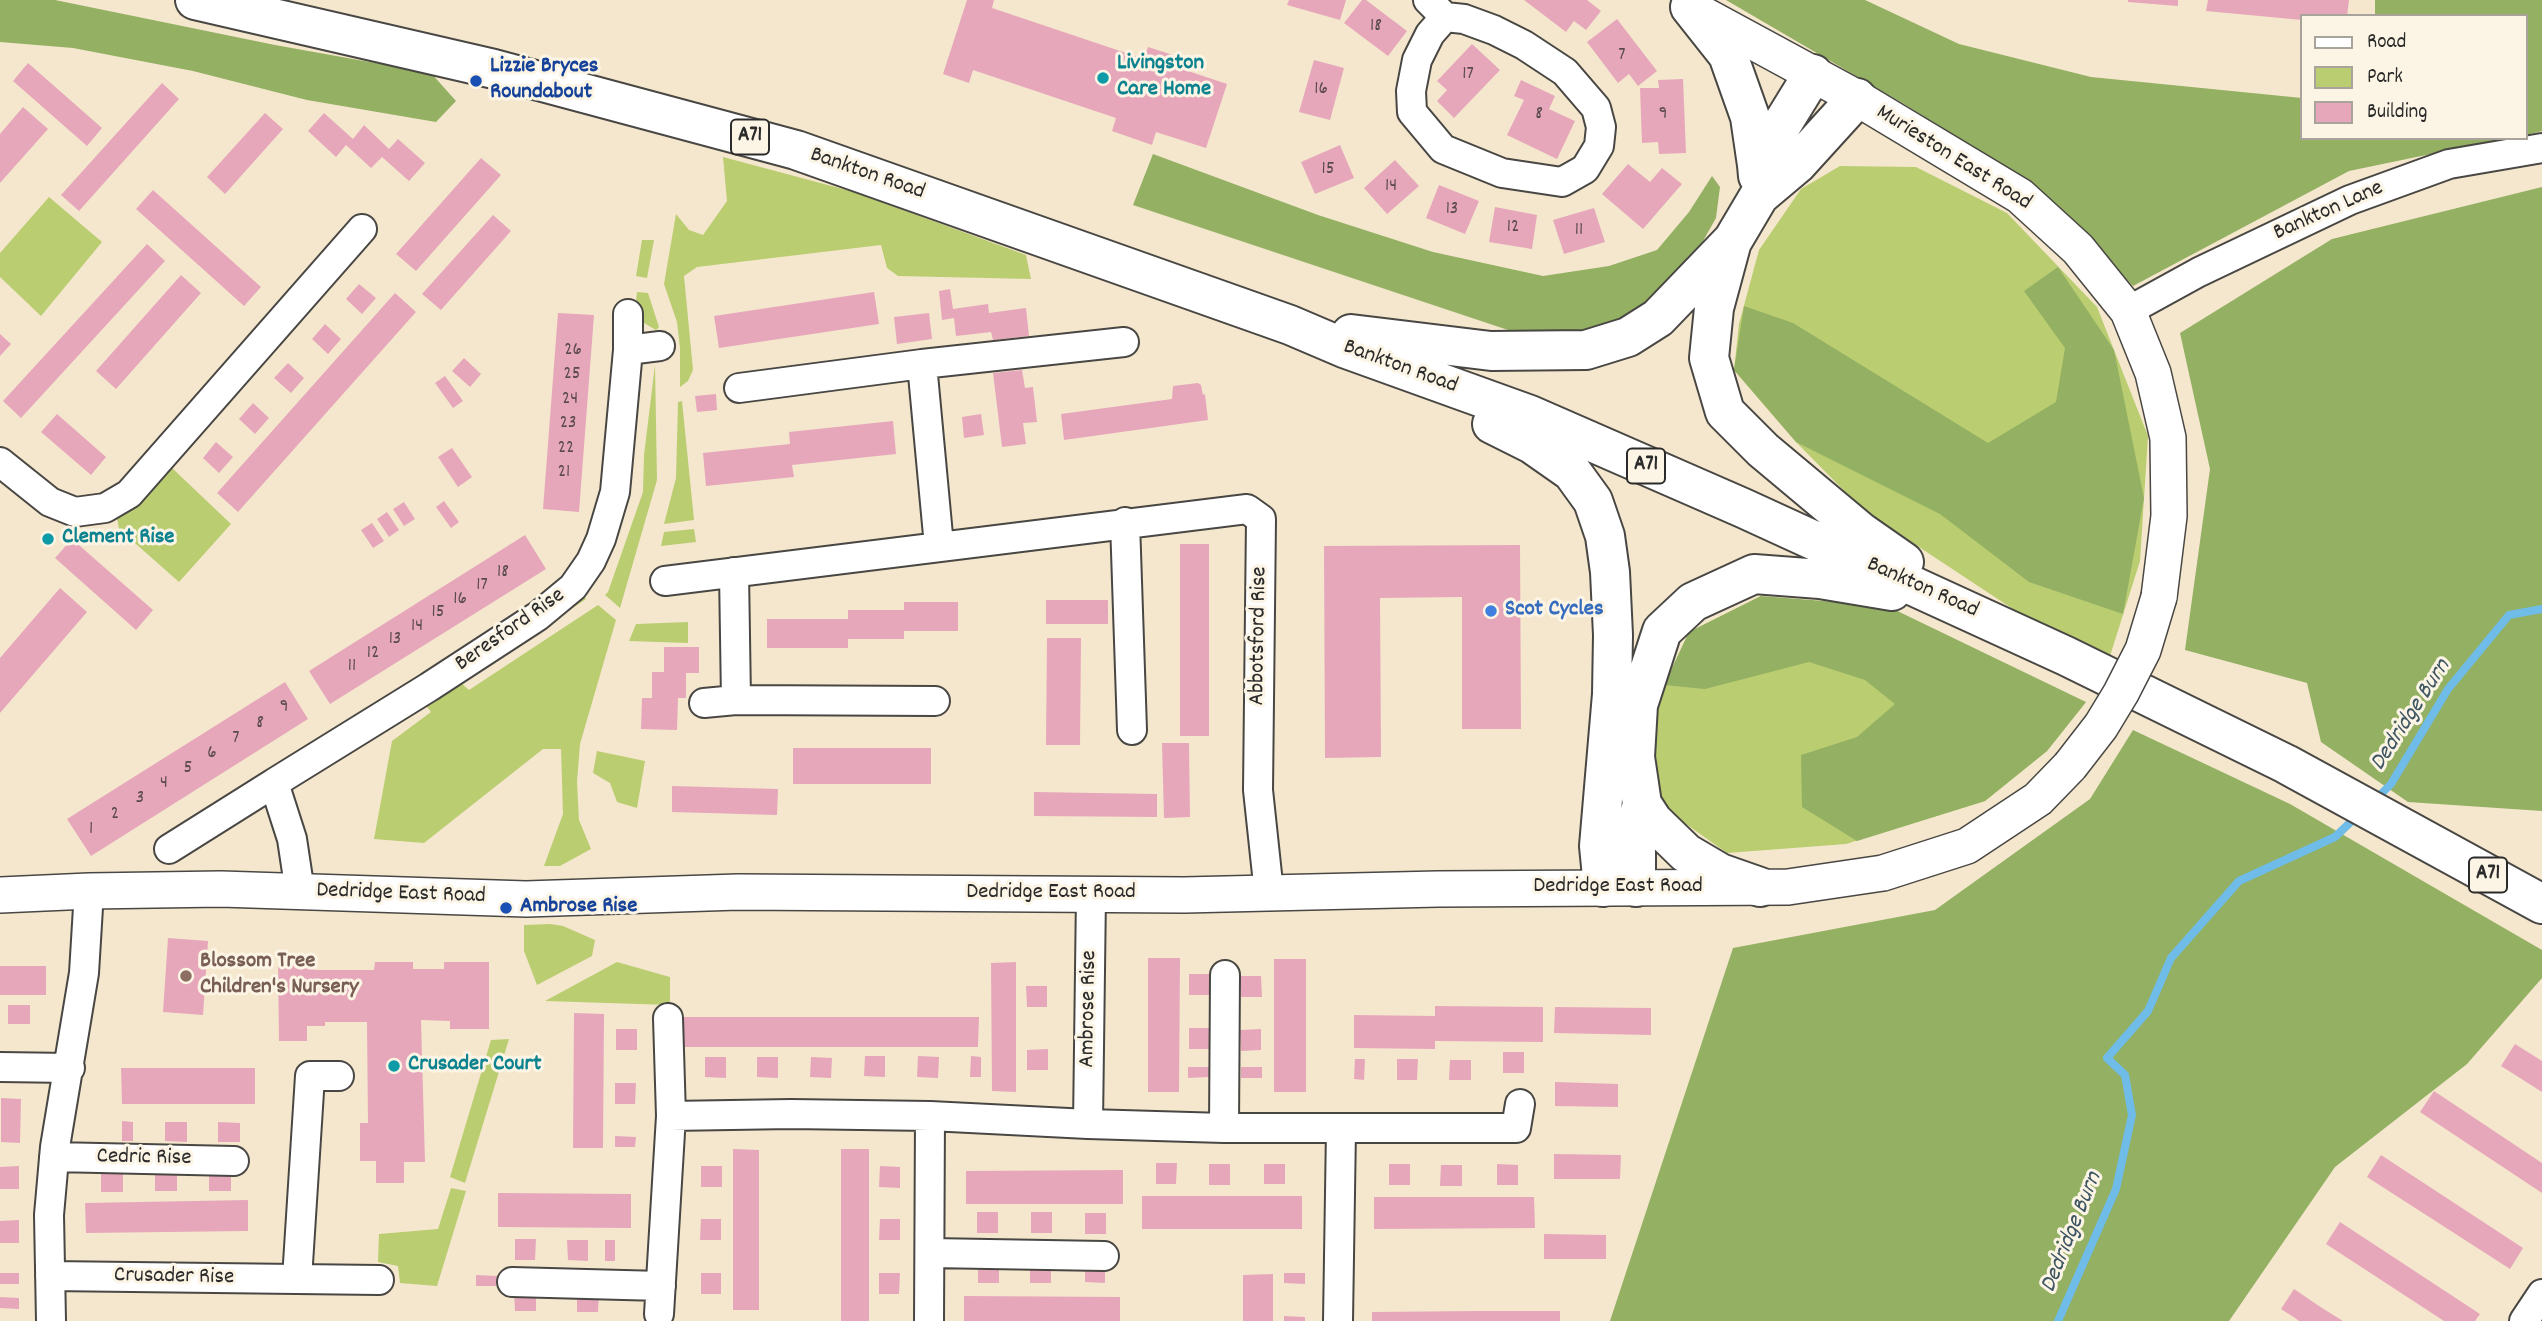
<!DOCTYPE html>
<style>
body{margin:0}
#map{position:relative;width:2542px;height:1321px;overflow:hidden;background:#f5e7cd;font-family:Dekko,sans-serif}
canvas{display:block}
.legend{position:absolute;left:2300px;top:14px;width:228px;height:126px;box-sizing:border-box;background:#fcf5e5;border:2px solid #a8a49b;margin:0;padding:9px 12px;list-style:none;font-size:21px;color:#2b2b2b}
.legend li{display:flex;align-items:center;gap:14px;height:35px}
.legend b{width:35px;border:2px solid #a8a49b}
</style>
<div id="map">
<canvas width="2542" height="1321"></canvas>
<ul class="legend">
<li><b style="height:9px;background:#fff"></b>Road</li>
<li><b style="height:19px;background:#bacd71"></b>Park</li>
<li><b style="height:19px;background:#e6a7bb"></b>Building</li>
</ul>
</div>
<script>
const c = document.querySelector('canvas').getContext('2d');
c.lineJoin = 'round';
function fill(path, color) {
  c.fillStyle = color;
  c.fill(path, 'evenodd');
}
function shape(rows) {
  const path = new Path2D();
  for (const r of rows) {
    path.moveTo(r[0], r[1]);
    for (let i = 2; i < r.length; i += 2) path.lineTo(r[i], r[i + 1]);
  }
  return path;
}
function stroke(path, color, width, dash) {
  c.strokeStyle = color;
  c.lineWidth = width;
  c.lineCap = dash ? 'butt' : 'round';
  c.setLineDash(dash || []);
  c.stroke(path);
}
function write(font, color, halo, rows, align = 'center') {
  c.font = font + ' Dekko,sans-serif';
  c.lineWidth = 6;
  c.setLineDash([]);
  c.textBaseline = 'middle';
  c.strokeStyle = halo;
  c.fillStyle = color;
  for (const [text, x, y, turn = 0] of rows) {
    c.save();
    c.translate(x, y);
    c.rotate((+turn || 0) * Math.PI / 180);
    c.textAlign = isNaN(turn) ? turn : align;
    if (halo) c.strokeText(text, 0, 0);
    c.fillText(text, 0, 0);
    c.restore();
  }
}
fill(shape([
 [723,157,854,192,1026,255,1031,279,898,276,887,268,881,245,697,267,684,276,693,370,688,381,680,387,680,348,677,322,664,284,676,214,689,230,703,235,727,201],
 [1840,166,1916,167,2007,213,2097,307,2148,436,2140,561,2110,656,2028,619,1863,510,1796,442,1734,370,1739,324,1759,250,1801,189],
 [49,197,102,242,41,316,0,277,0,253],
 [642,240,654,240,647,278,636,276],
 [637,292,648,293,659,327,656,330,639,320,635,311],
 [655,365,657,480,620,608,605,595,608,592,643,492,644,455],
 [682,401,694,520,664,524,676,478,678,402],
 [171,467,231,524,179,582,119,529,117,518,142,502],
 [694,529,696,542,661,546,664,532],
 [581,593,586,599,461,683,469,690,598,605,616,620,580,744,577,782,579,820,591,849,560,866,544,866,563,814,561,749,543,749,424,843,374,839,392,741,431,712,424,703,301,784,298,776],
 [1761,596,2086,702,2047,751,1985,801,1846,844,1727,853,1662,807,1649,739,1664,685,1689,632],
 [688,622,688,643,629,641,636,624],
 [597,751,645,761,637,808,617,802,610,783,593,773],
 [550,924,563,926,595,940,592,956,537,985,524,951,524,925],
 [617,962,670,977,670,1005,545,1001],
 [509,1039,465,1183,450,1177,491,1040],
 [451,1188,466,1191,437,1286,400,1283,398,1266,378,1262,379,1234,438,1229]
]), '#bacd71');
fill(shape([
 [0,0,55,0,275,45,431,73,456,101,436,122,307,100,193,71,73,48,0,42],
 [1726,0,1865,0,1959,44,2091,77,2302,98,2302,138,2508,138,2349,171,2133,286,2034,185,1904,104],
 [2375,0,2542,0,2542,131,2526,135,2526,16,2375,16],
 [1153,154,1318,215,1433,252,1543,276,1609,266,1657,250,1689,212,1712,176,1720,187,1716,218,1689,266,1630,319,1572,334,1508,330,1133,205],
 [2542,187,2542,811,2408,802,2321,742,2307,683,2185,650,2210,469,2180,333,2332,239],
 [2058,267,2114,350,2144,498,2123,614,2029,582,1940,514,1796,442,1734,370,1744,306,1793,323,1988,443,2056,402,2065,348,2024,291],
 [1761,596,1887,606,2086,702,2047,751,1985,801,1857,841,1802,807,1801,755,1857,737,1895,704,1865,680,1809,662,1705,689,1664,685,1689,632],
 [2133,730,2290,804,2542,950,2542,978,2467,1064,2335,1167,2229,1321,1610,1321,1733,948,1935,910,2090,799]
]), '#93b063');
stroke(shape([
 [2375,800,2391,784,2448,689,2509,615,2542,609],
 [2058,1321,2116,1189,2132,1115,2125,1075,2107,1058,2148,1011,2171,958,2239,881,2335,837,2357,816]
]), '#6fbce9', 8);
fill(shape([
 [967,0,994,0,992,8,1144,59,1148,47,1176,56,1173,66,1227,84,1206,148,1156,132,1152,145,1112,131,1116,118,973,70,969,83,943,74],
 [1289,0,1346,0,1340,20,1287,5],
 [1362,0,1366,0,1407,31,1388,56,1344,23],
 [1524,0,1587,0,1601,11,1586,30,1574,21,1566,32],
 [2128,0,2178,0,2178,6,2128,2],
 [2208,0,2349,0,2347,16,2302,16,2302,20,2206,11],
 [1617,19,1657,71,1638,86,1629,74,1618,83,1587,42],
 [1472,44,1500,70,1454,118,1437,101,1447,90,1437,81],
 [1314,60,1344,68,1330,120,1299,112],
 [28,63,102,128,87,146,13,81],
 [1683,79,1686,153,1659,154,1658,142,1642,143,1640,88,1659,88,1658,80],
 [1521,80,1555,96,1549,109,1575,121,1557,159,1507,135,1524,100,1514,96],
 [162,83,179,99,79,211,61,195],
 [23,107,48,129,0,183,0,134],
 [265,113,283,129,225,194,207,177],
 [324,113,353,139,364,125,389,149,398,139,425,163,409,181,382,157,371,168,346,145,336,157,308,131],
 [1340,145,1354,178,1315,194,1301,162],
 [481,158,501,175,416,271,396,254],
 [1395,160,1419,186,1387,214,1364,188],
 [1628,164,1650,182,1662,168,1682,184,1643,229,1602,194],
 [1439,185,1479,201,1465,234,1426,218],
 [153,190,261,287,244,306,136,209],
 [1495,207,1537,215,1532,249,1489,242],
 [1594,208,1605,242,1564,254,1553,220],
 [493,215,511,231,441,310,422,294],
 [147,244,165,261,21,418,3,401],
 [181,275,201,293,116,389,96,371],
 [359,284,376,298,362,314,346,299],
 [950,289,953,309,988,304,989,313,1026,308,1029,336,993,340,991,332,956,336,954,318,942,320,939,291],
 [874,292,879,324,719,348,714,316],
 [395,293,416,312,238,512,217,493],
 [558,313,594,315,579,512,543,509],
 [929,313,932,339,897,344,894,317],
 [325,324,341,339,328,354,312,339],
 [0,334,11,344,0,356],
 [464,358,481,374,470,387,452,371],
 [288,363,304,378,291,393,274,378],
 [1022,370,1025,388,1033,387,1037,422,1023,423,1026,444,1002,447,993,373],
 [445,376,463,401,453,408,435,383],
 [1198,383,1201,385,1203,395,1205,394,1208,420,1064,440,1061,414,1172,399,1173,386],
 [716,394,717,410,697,412,695,396],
 [253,403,269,418,255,434,239,419],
 [57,414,106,457,91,475,41,432],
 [981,414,984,435,964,438,962,417],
 [893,421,896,454,792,465,794,477,706,486,703,453,790,444,789,432],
 [216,442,233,457,219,473,203,458],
 [452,448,472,477,458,487,438,457],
 [444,501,459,522,451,528,436,507],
 [404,502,415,519,404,526,393,509],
 [387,512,399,530,389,537,377,519],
 [372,523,384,541,373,548,361,530],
 [47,531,56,539,48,547,40,540],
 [525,535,546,569,330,704,309,671],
 [72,539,153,610,136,630,55,558],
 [1180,544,1209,544,1209,736,1180,736],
 [1520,545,1521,729,1462,729,1462,597,1380,598,1381,757,1325,758,1324,546],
 [60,588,87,612,0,713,0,658],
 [1046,600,1108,600,1108,624,1046,624],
 [904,602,958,602,958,631,904,631,904,639,848,639,848,648,767,648,767,619,848,619,848,610,904,610],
 [1047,638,1081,638,1080,745,1046,745],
 [664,647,699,647,699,673,686,673,686,698,678,698,677,730,641,729,642,698,652,698,652,672,664,672],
 [285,682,308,719,91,856,67,819],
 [1162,743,1189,743,1190,817,1164,818],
 [793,748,931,748,931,784,793,784],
 [672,786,778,789,777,815,672,812],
 [1034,792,1157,794,1157,817,1034,816],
 [168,938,208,941,203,1015,163,1012],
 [1148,958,1180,958,1179,1092,1148,1092],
 [1274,959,1306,959,1306,1092,1274,1092],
 [278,962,314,962,314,970,374,970,375,962,413,962,413,969,444,969,444,962,489,962,489,1029,450,1029,450,1021,421,1020,425,1162,404,1162,404,1183,376,1183,376,1161,360,1161,360,1123,368,1123,367,1022,325,1022,325,1026,307,1026,307,1041,279,1041],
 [1016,962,1016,1092,992,1091,991,963],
 [0,966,46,966,46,995,0,995],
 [1189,974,1210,974,1210,995,1189,995],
 [1240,976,1261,976,1262,997,1241,997],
 [1026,986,1047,986,1047,1007,1027,1007],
 [8,1005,30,1005,30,1024,8,1024],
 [1435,1006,1543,1007,1543,1042,1435,1041,1435,1049,1354,1048,1354,1015,1435,1016],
 [1555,1007,1651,1008,1651,1035,1554,1033],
 [574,1013,604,1014,603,1148,573,1148],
 [683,1017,979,1017,978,1047,683,1047],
 [1189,1028,1210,1028,1210,1049,1189,1049],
 [616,1029,637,1029,637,1050,616,1050],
 [1261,1029,1261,1050,1241,1051,1240,1030],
 [2515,1044,2542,1061,2542,1092,2501,1066],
 [1048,1049,1048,1070,1027,1070,1027,1050],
 [1503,1052,1524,1052,1524,1073,1503,1073],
 [865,1056,885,1056,885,1077,864,1076],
 [918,1056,939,1057,938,1078,917,1077],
 [971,1056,981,1057,981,1077,970,1077],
 [705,1057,726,1057,726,1078,705,1077],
 [757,1057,778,1057,778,1078,757,1077],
 [811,1057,832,1058,831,1078,810,1077],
 [1355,1059,1365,1059,1364,1080,1354,1079],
 [1397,1059,1418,1059,1417,1080,1397,1080],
 [1450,1060,1471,1060,1471,1080,1449,1080],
 [1188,1067,1209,1067,1209,1077,1188,1078],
 [1241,1067,1262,1067,1262,1078,1241,1078],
 [121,1068,255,1068,255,1104,122,1104],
 [1555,1082,1618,1084,1618,1107,1555,1106],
 [615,1083,636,1083,635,1104,615,1104],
 [2434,1091,2542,1163,2542,1193,2420,1112],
 [1,1098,21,1099,20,1143,1,1142],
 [122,1121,133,1122,133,1141,122,1141],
 [165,1122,187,1122,187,1142,165,1141],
 [218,1122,240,1123,240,1142,218,1142],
 [615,1136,636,1137,635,1147,615,1147],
 [733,1149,759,1150,759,1310,733,1310],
 [841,1149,869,1149,869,1321,841,1321],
 [1554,1154,1621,1155,1620,1179,1554,1179],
 [2381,1155,2523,1248,2510,1269,2367,1177],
 [1156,1163,1177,1163,1176,1184,1156,1184],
 [1209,1164,1230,1164,1230,1185,1209,1185],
 [1264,1164,1285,1164,1285,1184,1264,1184],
 [1389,1164,1410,1164,1410,1185,1389,1185],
 [1497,1164,1518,1165,1518,1185,1497,1185],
 [1441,1165,1462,1165,1462,1186,1440,1186],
 [19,1166,19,1189,0,1189,0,1167],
 [701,1166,722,1166,722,1187,701,1187],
 [880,1166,900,1167,900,1188,879,1187],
 [1123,1170,1123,1204,966,1204,966,1171],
 [155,1171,177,1171,177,1191,155,1191],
 [209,1171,231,1171,231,1191,209,1191],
 [101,1172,123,1172,123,1192,101,1192],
 [498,1193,631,1194,631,1228,498,1227],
 [1142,1196,1302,1196,1302,1229,1142,1229],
 [1374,1197,1534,1197,1535,1228,1374,1229],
 [248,1200,248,1231,86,1233,85,1203],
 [977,1212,998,1212,998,1233,977,1233],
 [1031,1212,1052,1212,1052,1233,1031,1233],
 [1085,1213,1106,1213,1106,1234,1085,1234],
 [701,1219,721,1219,721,1240,700,1240],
 [880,1219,900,1219,900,1240,879,1240],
 [19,1220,19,1243,0,1243,0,1221],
 [2340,1222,2480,1314,2475,1321,2444,1321,2326,1244],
 [1544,1234,1606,1235,1606,1259,1544,1259],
 [515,1239,536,1239,535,1260,515,1260],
 [567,1240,588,1240,588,1261,568,1260],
 [605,1240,615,1240,615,1261,605,1261],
 [978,1262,999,1262,999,1283,978,1283],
 [1030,1262,1051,1262,1051,1283,1030,1283],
 [1085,1262,1105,1262,1105,1283,1085,1282],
 [0,1273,19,1273,19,1284,0,1284],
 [701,1273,721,1273,721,1294,701,1294],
 [879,1273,900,1273,899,1294,879,1294],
 [1284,1273,1305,1273,1305,1284,1284,1283],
 [1273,1274,1273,1321,1243,1321,1243,1275],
 [476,1275,497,1276,496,1286,476,1286],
 [2294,1289,2322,1308,2343,1321,2299,1321,2295,1318,2281,1309],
 [514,1290,536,1290,536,1311,515,1311],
 [577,1291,599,1291,598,1312,577,1312],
 [964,1296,1120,1297,1120,1321,964,1321],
 [0,1297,19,1298,19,1309,0,1308],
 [1479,1311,1560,1311,1560,1321,1372,1321,1372,1312],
 [1284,1316,1305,1317,1305,1321,1284,1321]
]), '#e6a7bb');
const minor = shape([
 [1428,0,1445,17,1464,19,1494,30,1524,45,1565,72,1596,108,1601,127,1599,146,1585,169,1562,182,1502,173,1443,149,1412,112,1411,91,1417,60,1430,34,1445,17],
 [2128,311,2199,272,2350,200,2449,164,2542,148],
 [628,350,660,346],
 [922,364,1124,342],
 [739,388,922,364,939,546],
 [0,462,50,502,75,512,105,508,129,494,362,229],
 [1125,522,1132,730],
 [734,572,736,700,935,701],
 [665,581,1247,509,1261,519,1258,790,1269,893],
 [704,703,736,700],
 [274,783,429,687,538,616,573,587,591,561,601,539,615,492,628,350,628,314],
 [169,849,274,783,292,839,300,892],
 [1091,894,1088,1124,1224,1128,1516,1128,1520,1104],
 [668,1018,671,1116],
 [0,1067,70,1068],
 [1224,1128,1225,975],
 [54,1157,234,1161],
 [931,1253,1104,1256],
 [50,1276,379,1280],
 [297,1279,310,1076,339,1076],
 [512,1282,661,1286],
 [659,1314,671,1116,791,1114,930,1116,1088,1124],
 [51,1321,49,1215,55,1147,84,973,89,891],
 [929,1321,930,1116],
 [1338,1321,1341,1129],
 [2524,1321,2542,1294]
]);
const tertiary = shape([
 [1693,9,1857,98,2020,196,2078,249,2128,311,2153,373,2168,438,2169,516,2159,597],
 [0,895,89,891,221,889,526,899,738,892,1184,895,1438,889,1788,887,1883,873,1967,846,2038,799,2070,766]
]);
const primary = shape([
 [195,0,494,69,796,150,1290,325,1344,348,1530,415,1743,508,2066,656,2286,764,2542,904],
 [1690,7,1728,55,1750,117,1757,165],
 [1758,176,1757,165,1813,74],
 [1731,245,1714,308,1709,358,1725,412,1763,450,1861,532,1904,562],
 [1351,334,1491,351,1586,350,1628,337,1658,318,1733,240,1759,196,1797,164,1857,98],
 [1492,424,1532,444,1572,472,1593,501,1605,536,1610,572,1613,635,1612,694,1599,846,1603,887],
 [1642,804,1653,821,1686,853,1720,873,1760,887],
 [1636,887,1636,827,1642,804,1635,757,1638,705,1662,631,1693,602,1754,574,1820,579,1892,591]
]);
stroke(minor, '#494743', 32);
stroke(tertiary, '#494743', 38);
stroke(primary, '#494743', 42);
stroke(minor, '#fff', 28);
stroke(tertiary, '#fff', 35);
stroke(primary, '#fff', 38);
const tertiaryBridge = shape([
 [2070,766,2101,726,2121,693,2143,650,2159,597]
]);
stroke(tertiaryBridge, '#494743', 38, []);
stroke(tertiaryBridge, '#fff', 35);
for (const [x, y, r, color] of [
 [1103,78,7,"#0f9aa8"],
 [476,81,7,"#1a4fb4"],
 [48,539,7,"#0f9aa8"],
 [1491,611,7,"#3f7fe0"],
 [506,908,7,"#1a4fb4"],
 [186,976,7,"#8d6e63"],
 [394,1066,7,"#0f9aa8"]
]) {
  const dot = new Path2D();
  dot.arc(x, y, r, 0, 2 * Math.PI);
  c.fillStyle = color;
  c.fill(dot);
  stroke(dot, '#fcf5e5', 2.5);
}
write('19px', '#5a4a4f', null, [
 ["18",1376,27],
 ["7",1622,56],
 ["17",1468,75],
 ["16",1321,90],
 ["8",1539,115],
 ["9",1663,115],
 ["15",1328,170],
 ["14",1391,187],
 ["13",1452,210],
 ["12",1513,228],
 ["11",1579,231],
 ["26",573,351],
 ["25",572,375],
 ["24",570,400],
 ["23",568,424],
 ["22",566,449],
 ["21",564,473],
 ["18",503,573],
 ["17",482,586],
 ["16",460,600],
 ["15",438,613],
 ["14",417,627],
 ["13",395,640],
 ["12",373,654],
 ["11",352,667],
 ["9",284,708],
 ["8",260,724],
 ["7",236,739],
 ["6",212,754],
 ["5",188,769],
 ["4",164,784],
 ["3",140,799],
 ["2",115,815],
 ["1",91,830]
]);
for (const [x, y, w] of [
 [750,137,38],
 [1646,466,38],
 [2488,875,38]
]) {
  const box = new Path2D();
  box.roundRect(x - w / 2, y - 17.5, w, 35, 5);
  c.fillStyle = '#fcf5e5';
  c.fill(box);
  stroke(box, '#2b2b2b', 2);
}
write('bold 21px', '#2b2b2b', null, [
 ["A71",750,137],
 ["A71",1646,466],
 ["A71",2488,875]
]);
write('bold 23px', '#0d838f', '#fcf5e5', [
 ["Livingston",1117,65],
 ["Care Home",1117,91],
 ["Clement Rise",62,539],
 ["Crusader Court",408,1066]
], 'left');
write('bold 23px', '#164399', '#fcf5e5', [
 ["Lizzie Bryces",490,68],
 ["Roundabout",490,94],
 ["Ambrose Rise",520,908]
], 'left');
write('23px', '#2b2b2b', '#fcf5e5', [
 ["Murieston East Road",1953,159,32],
 ["Bankton Road",867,175,19],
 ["Bankton Lane",2329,212,-24],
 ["Bankton Road",1400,368,20],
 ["Bankton Road",1922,589,24],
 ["Beresford Rise",511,631,-35],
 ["Abbotsford Rise",1260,636,-89],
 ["Dedridge East Road",1618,888],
 ["Dedridge East Road",1051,894],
 ["Dedridge East Road",401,895,2],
 ["Ambrose Rise",1090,1009,-89],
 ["Cedric Rise",144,1159,1],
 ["Crusader Rise",174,1278,1]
]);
write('bold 23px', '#366cbe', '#fcf5e5', [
 ["Scot Cycles",1505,611]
], 'left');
write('bold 23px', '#785e54', '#fcf5e5', [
 ["Blossom Tree",200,963],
 ["Children's Nursery",200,989]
], 'left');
write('italic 24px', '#3f5664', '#fcf5e5', [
 ["Dedridge Burn",2412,716,-57],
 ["Dedridge Burn",2073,1233,-68]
]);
</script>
